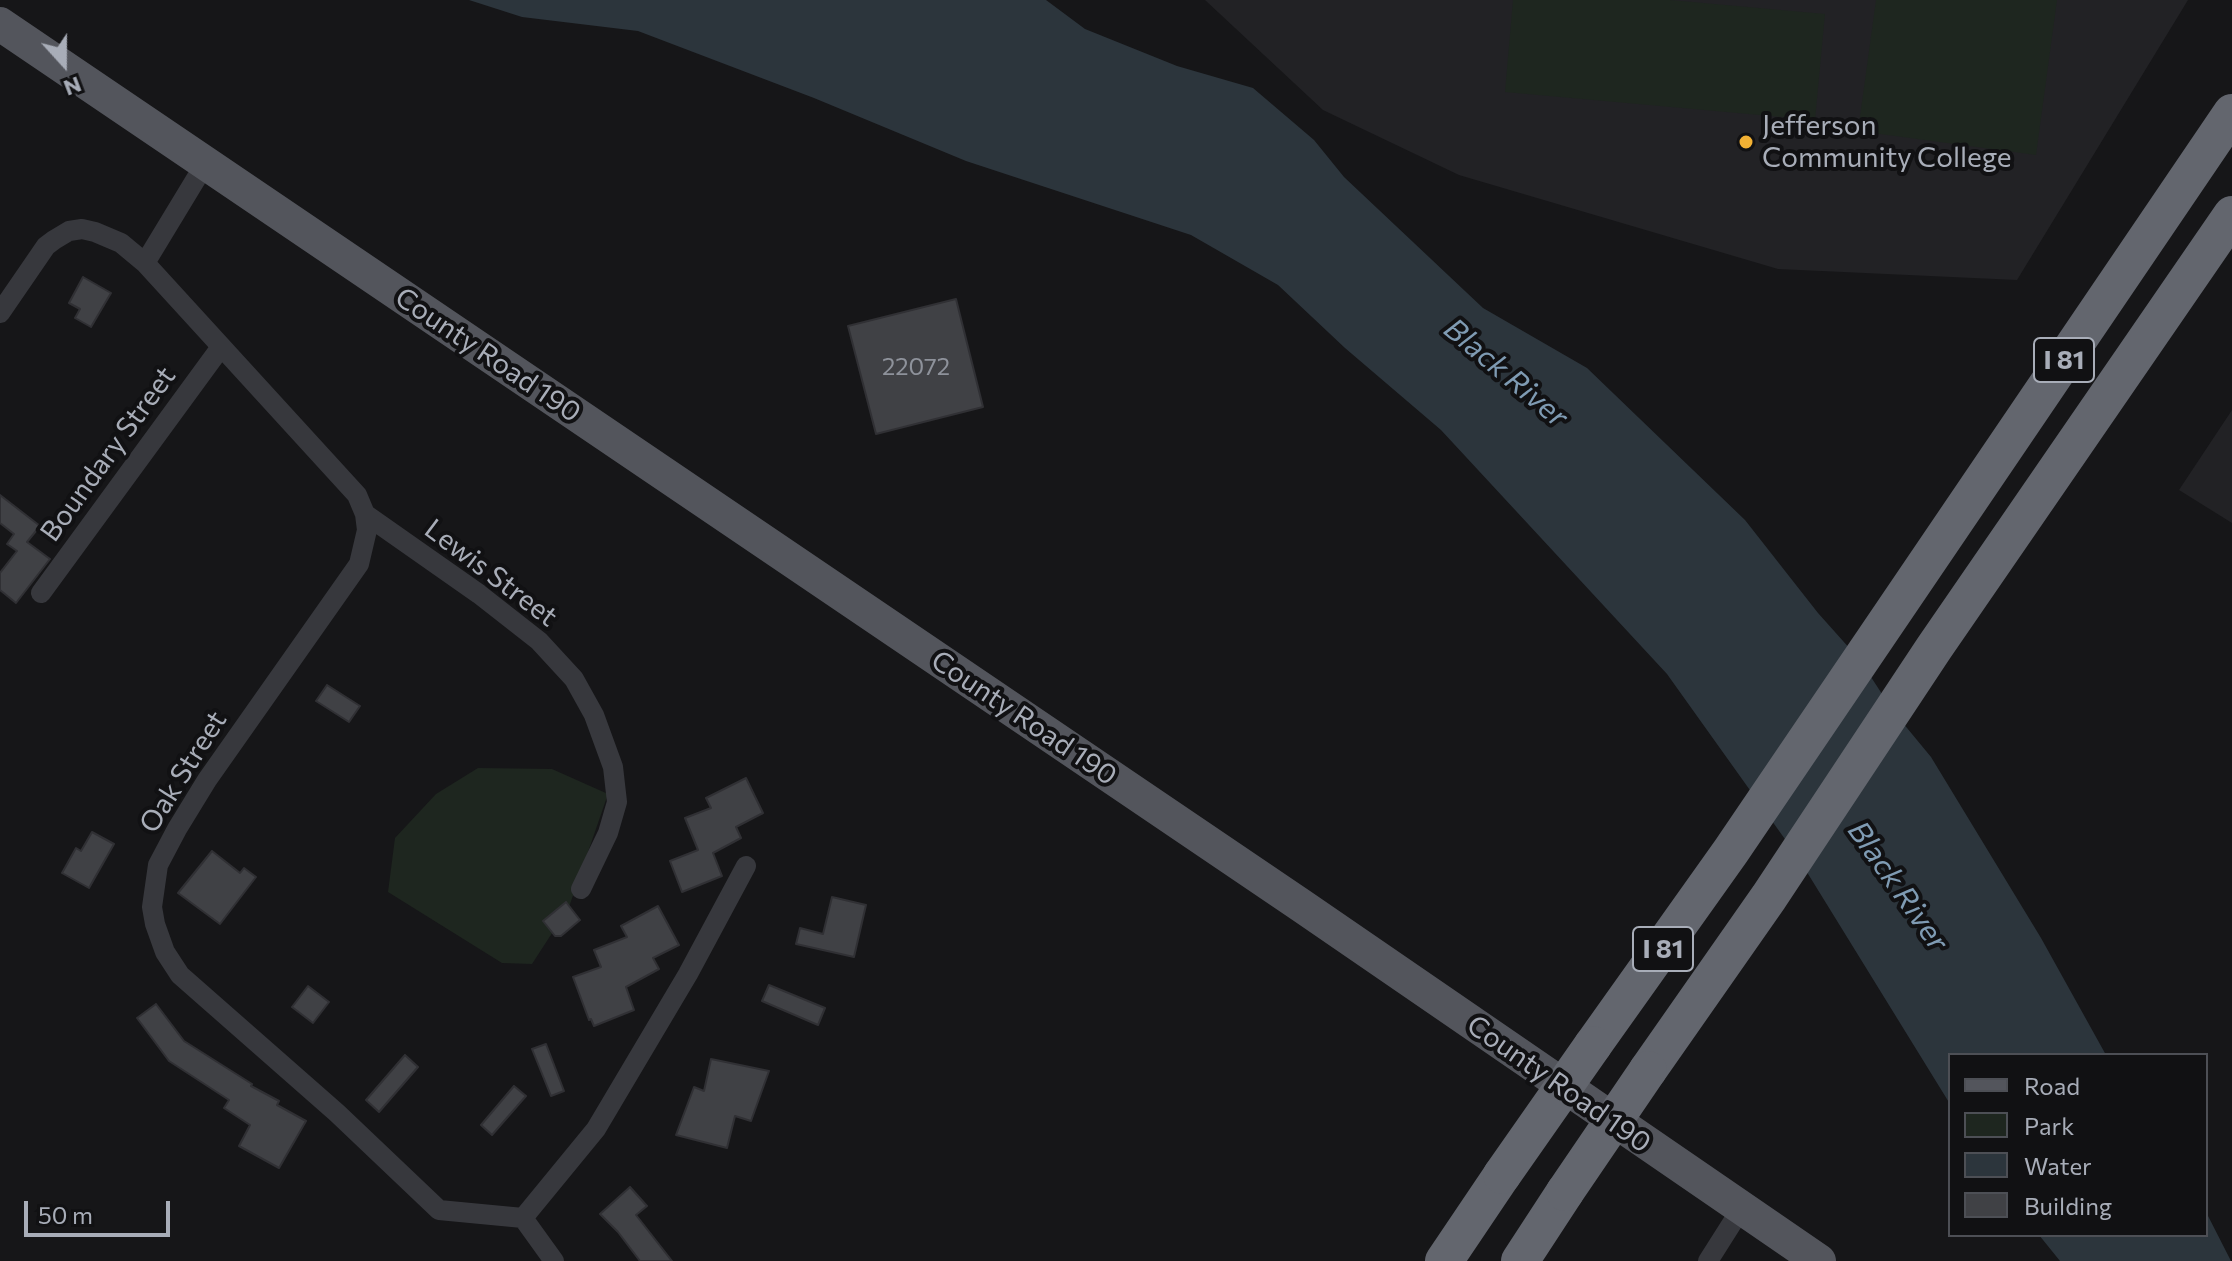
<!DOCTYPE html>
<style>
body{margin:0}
#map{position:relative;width:2232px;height:1261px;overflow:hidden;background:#161618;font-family:Commissioner,sans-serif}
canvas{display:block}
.legend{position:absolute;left:1948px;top:1053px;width:260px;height:184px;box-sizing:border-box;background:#111113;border:2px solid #4d4f55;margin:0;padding:10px 14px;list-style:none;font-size:24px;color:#a8adb8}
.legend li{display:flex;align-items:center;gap:16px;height:40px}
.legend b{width:40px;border:2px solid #4d4f55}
.north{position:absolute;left:24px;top:24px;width:80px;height:80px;-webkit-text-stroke:6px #111113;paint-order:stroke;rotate:159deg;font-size:22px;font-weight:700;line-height:32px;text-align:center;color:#a8adb8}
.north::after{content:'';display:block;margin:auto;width:28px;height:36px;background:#a8adb8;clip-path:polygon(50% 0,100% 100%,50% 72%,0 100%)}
.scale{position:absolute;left:24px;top:1201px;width:146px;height:36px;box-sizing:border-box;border:4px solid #a8adb8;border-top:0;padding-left:10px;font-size:24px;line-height:28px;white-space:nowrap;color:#a8adb8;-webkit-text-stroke:6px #111113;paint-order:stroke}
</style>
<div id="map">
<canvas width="2232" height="1261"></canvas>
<ul class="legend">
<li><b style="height:10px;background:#53555c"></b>Road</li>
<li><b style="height:22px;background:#1e261f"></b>Park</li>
<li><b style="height:22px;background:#2c353c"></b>Water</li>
<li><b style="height:22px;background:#404145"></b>Building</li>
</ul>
<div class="north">N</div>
<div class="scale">50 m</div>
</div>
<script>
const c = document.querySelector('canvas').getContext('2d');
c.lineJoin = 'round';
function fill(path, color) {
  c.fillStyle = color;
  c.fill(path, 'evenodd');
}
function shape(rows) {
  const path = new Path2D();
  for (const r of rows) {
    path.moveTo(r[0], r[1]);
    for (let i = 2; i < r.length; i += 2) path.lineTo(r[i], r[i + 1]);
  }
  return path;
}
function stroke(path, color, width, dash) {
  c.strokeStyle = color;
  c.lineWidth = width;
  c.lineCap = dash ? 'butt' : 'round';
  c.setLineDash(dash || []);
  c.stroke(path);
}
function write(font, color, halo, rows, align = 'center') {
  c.font = font + ' Commissioner,sans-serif';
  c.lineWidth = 8;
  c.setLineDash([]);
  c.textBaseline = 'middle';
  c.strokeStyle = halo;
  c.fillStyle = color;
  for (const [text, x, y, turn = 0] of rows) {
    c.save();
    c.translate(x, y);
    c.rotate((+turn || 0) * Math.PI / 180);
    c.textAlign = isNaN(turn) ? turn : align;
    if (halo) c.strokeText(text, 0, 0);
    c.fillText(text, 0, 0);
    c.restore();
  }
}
fill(shape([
 [1205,0,2188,0,2017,280,1778,269,1459,175,1323,110],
 [2232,410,2232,523,2179,490]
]), '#222225');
fill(shape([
 [1513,0,1670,0,1825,14,1815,120,1505,92],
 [1876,0,2057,0,2036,155,1858,131],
 [478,768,552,769,608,794,569,907,532,964,502,963,388,892,395,838,436,794]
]), '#1e261f');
fill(shape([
 [469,0,1046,0,1085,29,1177,66,1253,88,1314,140,1344,177,1483,308,1587,368,1745,520,1818,613,1860,660,1893,711,1931,757,2041,938,2106,1055,1950,1055,1950,1104,1797,856,1667,674,1441,430,1345,348,1278,285,1191,235,966,161,814,98,638,31,522,17],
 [2206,1212,2231,1261,2060,1261,2039,1235,2206,1235]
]), '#2c353c');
const building = shape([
 [83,277,111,293,91,327,75,318,80,309,69,303,83,277],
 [956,299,983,407,876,434,848,326,956,299],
 [0,495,40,526,27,542,50,559,16,603,0,590,0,573,17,551,7,544,14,534,0,523,0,495],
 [327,685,360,706,349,722,316,701,327,685],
 [746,778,763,813,736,827,741,838,713,853,722,876,682,892,670,861,698,850,685,818,711,808,706,798,746,778],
 [92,832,114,844,89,888,62,873,76,848,81,851,92,832],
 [212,851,240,873,244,868,256,877,220,924,178,893,212,851],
 [832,897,866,905,854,957,796,944,800,928,823,934,832,897],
 [566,902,580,920,561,936,555,936,543,921,566,902],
 [658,906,679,945,653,958,659,969,626,987,634,1010,594,1026,591,1019,589,1020,573,977,601,967,594,950,627,937,621,926,658,906],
 [769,985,825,1008,818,1025,762,1001,769,985],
 [308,986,329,1002,313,1023,292,1007,308,986],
 [156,1004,184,1041,252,1084,251,1086,279,1101,277,1105,306,1121,279,1168,239,1146,250,1125,224,1108,229,1100,169,1061,137,1018,156,1004],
 [546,1044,564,1091,551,1096,532,1049,546,1044],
 [405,1055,418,1067,379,1112,366,1100,405,1055],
 [711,1059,769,1071,751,1121,735,1116,727,1148,676,1135,694,1087,704,1091,711,1059],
 [514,1086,526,1096,492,1135,481,1125,514,1086],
 [630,1187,647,1206,636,1215,672,1261,640,1261,618,1232,600,1214,630,1187]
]);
fill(building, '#404145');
stroke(building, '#303034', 2);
stroke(shape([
 [145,263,205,164],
 [0,313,46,246,54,240,69,231,82,229,95,232,121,243,145,263,357,495,365,514,479,594,539,641,574,679,594,715,613,767,617,802,608,833,581,889],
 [365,514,367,530,359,564,207,780,177,829,158,865,152,907,155,924,165,952,180,975,337,1113,439,1210,523,1218,596,1129,688,974,746,866],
 [41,593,221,347],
 [523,1218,554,1261],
 [1708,1261,1741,1209]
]), '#37383d', 20);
stroke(shape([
 [0,24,1302,906,1819,1261]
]), '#53555c', 34);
stroke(shape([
 [1593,1045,1731,851,2232,113],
 [1648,1070,1769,897,1934,648,2232,215],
 [1444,1261,1502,1175],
 [1520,1261,1565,1192]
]), '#63666e', 38);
stroke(shape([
 [1502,1175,1593,1045],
 [1565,1192,1648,1070]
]), '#63666e', 38);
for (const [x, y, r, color] of [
 [1746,142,8,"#f2b134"]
]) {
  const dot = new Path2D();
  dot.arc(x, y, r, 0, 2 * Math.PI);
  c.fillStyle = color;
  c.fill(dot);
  stroke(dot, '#111113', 3);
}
write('24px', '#8e929b', null, [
 ["22072",916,367]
]);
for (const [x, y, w] of [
 [2064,360,60],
 [1663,949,60]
]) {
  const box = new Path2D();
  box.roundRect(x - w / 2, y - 22, w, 44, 6);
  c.fillStyle = '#111113';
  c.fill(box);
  stroke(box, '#a8adb8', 2);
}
write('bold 26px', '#a8adb8', null, [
 ["I 81",2064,360],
 ["I 81",1663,949]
]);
write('28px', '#a8adb8', '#111113', [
 ["Jefferson",1762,126],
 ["Community College",1762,158]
], 'left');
write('28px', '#a8adb8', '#111113', [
 ["County Road 190",488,355,34],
 ["Boundary Street",108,454,-54],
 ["Lewis Street",491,573,37],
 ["County Road 190",1024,718,34],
 ["Oak Street",183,772,-58],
 ["County Road 190",1559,1084,35]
]);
write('italic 30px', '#7f9bb3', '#111113', [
 ["Black River",1506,373,40],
 ["Black River",1898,886,55]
]);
</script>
